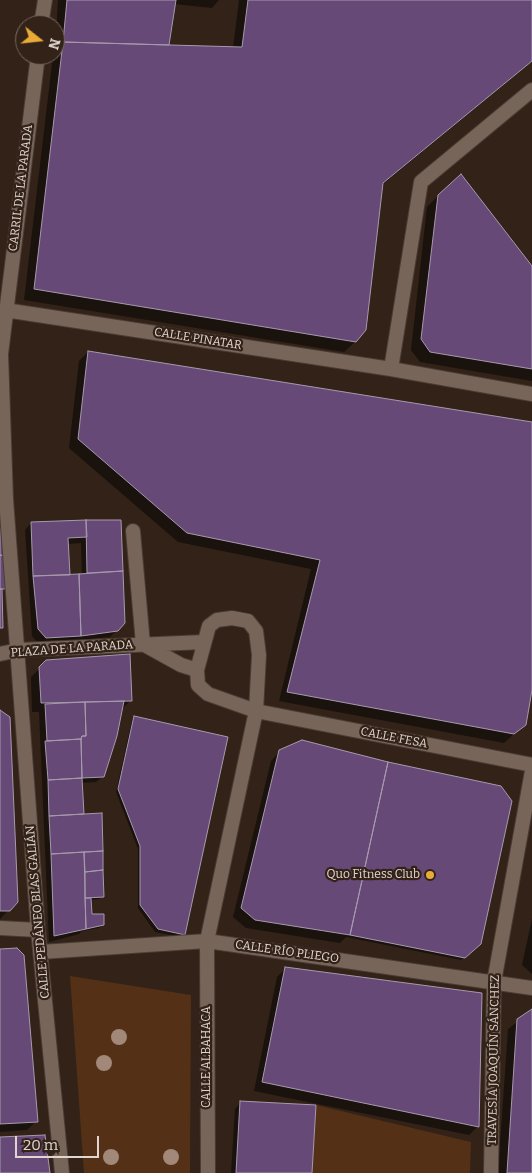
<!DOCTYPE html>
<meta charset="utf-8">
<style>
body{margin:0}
#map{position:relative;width:532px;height:1173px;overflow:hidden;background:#322218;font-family:Bitter,serif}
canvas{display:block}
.north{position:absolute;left:15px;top:15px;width:50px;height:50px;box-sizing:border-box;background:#322218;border:1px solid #786a61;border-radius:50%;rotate:106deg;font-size:14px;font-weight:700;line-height:20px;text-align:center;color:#e1d6cf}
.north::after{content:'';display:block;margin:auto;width:18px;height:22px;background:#e8ab37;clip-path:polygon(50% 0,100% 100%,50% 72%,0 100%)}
.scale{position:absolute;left:15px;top:1136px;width:84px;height:22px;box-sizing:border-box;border:2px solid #e1d6cf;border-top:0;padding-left:6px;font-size:15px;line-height:18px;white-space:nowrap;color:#e1d6cf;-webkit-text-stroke:4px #322218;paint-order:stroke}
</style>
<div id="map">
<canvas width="532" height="1173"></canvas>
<div class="north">N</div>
<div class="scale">20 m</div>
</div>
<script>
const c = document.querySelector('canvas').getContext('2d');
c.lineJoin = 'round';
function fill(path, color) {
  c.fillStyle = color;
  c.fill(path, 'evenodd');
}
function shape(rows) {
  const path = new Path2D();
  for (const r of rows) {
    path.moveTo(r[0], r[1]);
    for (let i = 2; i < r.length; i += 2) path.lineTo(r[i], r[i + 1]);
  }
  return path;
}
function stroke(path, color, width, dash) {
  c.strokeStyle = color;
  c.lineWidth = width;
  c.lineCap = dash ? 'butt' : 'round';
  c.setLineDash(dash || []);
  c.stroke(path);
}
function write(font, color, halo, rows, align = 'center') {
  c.font = font + ' Bitter,serif';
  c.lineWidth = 4.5;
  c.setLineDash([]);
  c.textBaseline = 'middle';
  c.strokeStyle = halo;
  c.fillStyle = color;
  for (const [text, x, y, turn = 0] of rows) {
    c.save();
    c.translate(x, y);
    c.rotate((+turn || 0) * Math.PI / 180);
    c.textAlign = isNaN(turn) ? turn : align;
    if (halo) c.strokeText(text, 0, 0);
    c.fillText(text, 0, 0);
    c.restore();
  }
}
fill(shape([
 [70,976,191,995,190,1173,84,1173],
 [316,1105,471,1142,470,1173,312,1173]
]), '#543017');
fill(shape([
 [58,0,219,0,212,8,174,4,168,46,233,48,239,0,532,0,532,61,382,185,356,341,344,352,24,300,53,55,55,55],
 [438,196,532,268,532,381,420,362,411,350,427,207],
 [88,352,532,423,532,683,525,724,504,743,279,701,311,569,178,542,69,448,79,361],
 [120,521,124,623,110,637,39,644,32,636,25,530,31,523],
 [81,543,82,575,69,576,67,544],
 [47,661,131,700,122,709,103,776,96,782,81,783,83,815,102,896,99,899,90,900,91,916,103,925,99,928,82,931,79,934,49,942,39,712,32,712,31,677],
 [0,712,17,901,0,919],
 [135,717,183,934,180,937,155,932,138,908,138,849,116,792,132,720],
 [280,751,477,947,461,960,346,937,340,943,246,928,233,917,271,761],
 [532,919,532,974,522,965],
 [0,950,36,1121,27,1130,0,1132],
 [286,968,478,1126,469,1135,254,1091,277,977],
 [532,1011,532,1173,498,1173,508,1029],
 [241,1102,311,1173,231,1173,235,1109]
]), '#0007');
const building = shape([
 [67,0,176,0,169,45,63,42,67,0],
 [248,0,532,0,532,61,383,183,366,330,356,342,34,289,63,42,242,47,248,0],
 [461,174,532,266,532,369,430,352,421,339,438,195,461,174],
 [88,351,532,422,532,690,526,725,514,734,287,692,320,560,187,533,78,439,88,351],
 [0,518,3,520,5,556,0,555,0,518],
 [86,520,121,520,123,571,87,573,86,520],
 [86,520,87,537,68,538,70,575,33,576,31,522,86,520],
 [0,555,5,556,7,589,0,589,0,555],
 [123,571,125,623,118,631,81,636,79,574,123,571],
 [79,574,81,636,46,638,38,629,33,576,79,574],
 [0,589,2,589,3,628,0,628,0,589],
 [130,654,132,701,41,703,39,667,46,660,130,654],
 [124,701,117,736,104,777,82,778,81,739,82,736,86,736,85,702,124,701],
 [85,702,86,736,82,736,81,739,47,741,45,704,85,702],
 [0,710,10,717,18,902,10,911,0,911,0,710],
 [134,716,228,737,185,935,158,929,140,905,140,846,118,789,134,716],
 [81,739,82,778,48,780,45,741,81,739],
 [302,740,388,762,350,935,255,920,241,908,279,750,302,740],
 [388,762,501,786,512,801,481,944,465,958,350,935,388,762],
 [82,778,84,814,49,816,48,780,82,778],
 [102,813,103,851,51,854,49,816,102,813],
 [103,851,103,870,85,872,84,852,103,851],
 [84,852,86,929,54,936,51,854,84,852],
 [103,870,104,897,85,898,85,872,103,870],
 [85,898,91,898,92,914,104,914,104,925,86,929,85,898],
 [17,948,24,955,38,1122,0,1124,0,949,17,948],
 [285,967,482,993,479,1127,262,1082,285,967],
 [532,1009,532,1173,507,1173,517,1019,532,1009],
 [240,1101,316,1105,312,1173,236,1173,240,1101],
 [45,1135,50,1173,0,1173,0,1137,45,1135]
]);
fill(building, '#674978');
stroke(building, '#a69aad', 1);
const minor = shape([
 [41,25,45,0],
 [38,55,1,354,6,499,38,930,62,1173],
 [5,310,391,369,532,394],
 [391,369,421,182,532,90],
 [133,531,143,644],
 [143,644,181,665,197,670,198,685,208,694,256,711,532,765],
 [0,654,19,650,204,642],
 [197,670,209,626,217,620,232,618,248,621,256,631,259,655,256,711,207,941,208,1173],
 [0,928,38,930],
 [41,952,207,941,532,988],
 [491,1173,494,982,532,771]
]);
stroke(minor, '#493c34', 16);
stroke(minor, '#786559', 14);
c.fillStyle = '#a18878';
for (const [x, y] of [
 [119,1037],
 [104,1063],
 [111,1157],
 [171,1157]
]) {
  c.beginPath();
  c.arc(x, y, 8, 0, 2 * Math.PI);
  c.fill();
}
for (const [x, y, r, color] of [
 [430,875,5,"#e8ab37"]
]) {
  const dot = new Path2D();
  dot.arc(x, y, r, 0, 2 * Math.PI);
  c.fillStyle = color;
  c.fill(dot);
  stroke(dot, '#322218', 2);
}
write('12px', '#e1d6cf', '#322218', [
 ["CARRIL DE LA PARADA",21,188,-83],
 ["CALLE PINATAR",198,339,9],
 ["PLAZA DE LA PARADA",72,649,-4],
 ["CALLE FESA",394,738,11],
 ["CALLE PEDÁNEO BLAS GALIÁN",38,912,-95],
 ["CALLE RÍO PLIEGO",287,952,8],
 ["CALLE ALBAHACA",207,1057,-90],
 ["TRAVESÍA JOAQUÍN SÁNCHEZ",494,1060,-89]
]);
write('12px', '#e1d6cf', '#322218', [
 ["Quo Fitness Club",420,875]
], 'right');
</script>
